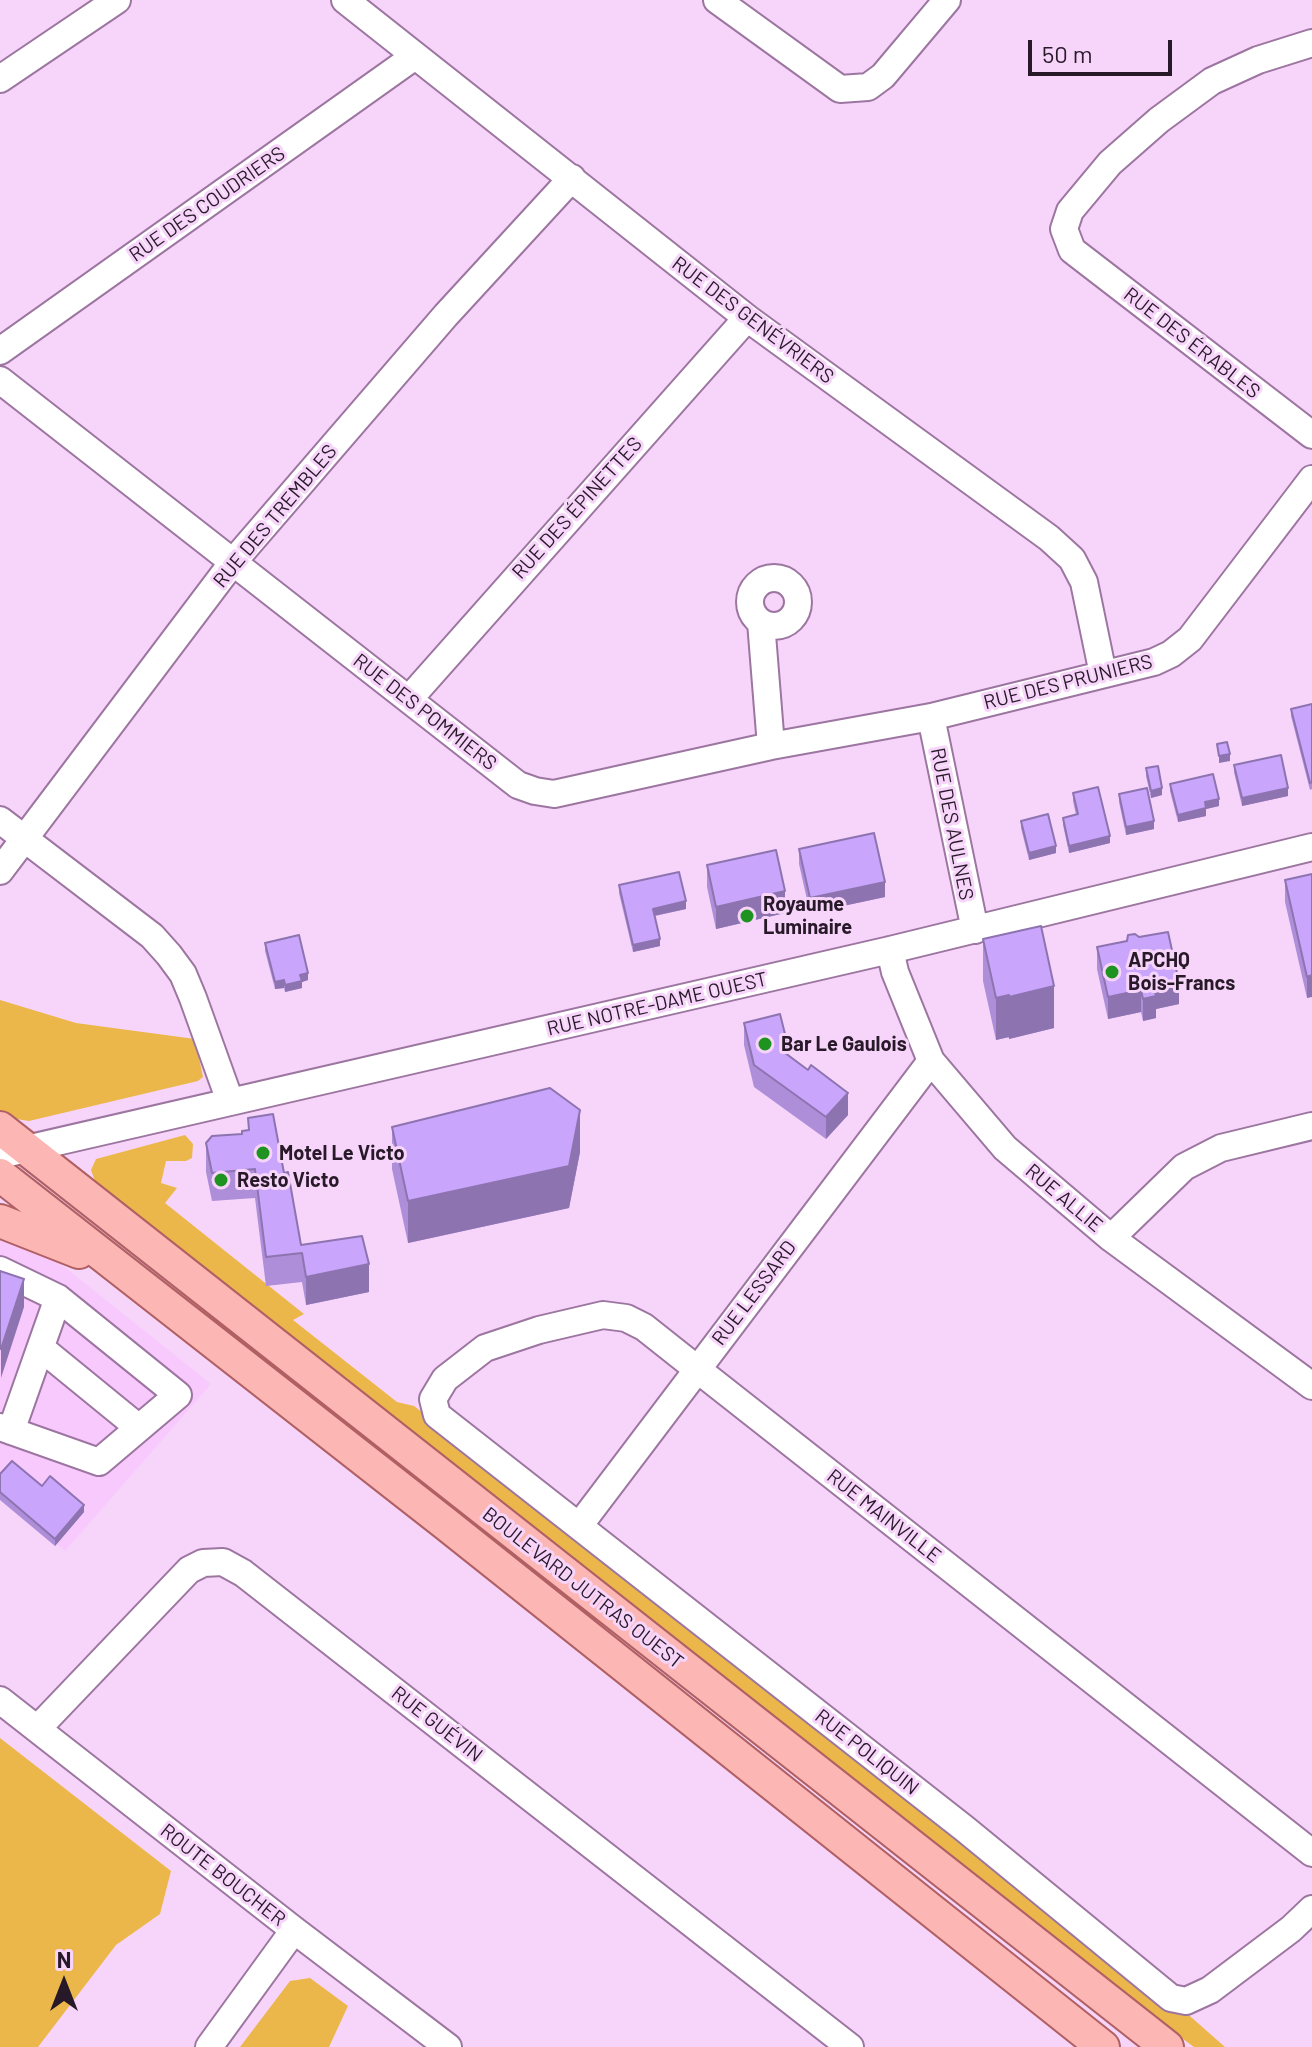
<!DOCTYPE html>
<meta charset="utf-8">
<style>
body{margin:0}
#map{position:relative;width:1312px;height:2047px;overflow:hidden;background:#f7d5fa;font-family:Barlow,sans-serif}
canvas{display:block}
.north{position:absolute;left:24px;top:1943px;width:80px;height:80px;-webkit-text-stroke:6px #f7d5fa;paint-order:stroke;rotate:0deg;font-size:22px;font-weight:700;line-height:32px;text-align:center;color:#281929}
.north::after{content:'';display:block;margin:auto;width:28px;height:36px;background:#281929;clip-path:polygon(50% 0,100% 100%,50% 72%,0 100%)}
.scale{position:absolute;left:1028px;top:40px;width:144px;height:36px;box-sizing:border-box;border:4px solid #281929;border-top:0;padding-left:10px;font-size:24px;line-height:28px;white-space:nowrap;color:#281929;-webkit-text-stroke:6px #f7d5fa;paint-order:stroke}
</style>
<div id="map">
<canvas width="1312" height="2047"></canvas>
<div class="north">N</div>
<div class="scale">50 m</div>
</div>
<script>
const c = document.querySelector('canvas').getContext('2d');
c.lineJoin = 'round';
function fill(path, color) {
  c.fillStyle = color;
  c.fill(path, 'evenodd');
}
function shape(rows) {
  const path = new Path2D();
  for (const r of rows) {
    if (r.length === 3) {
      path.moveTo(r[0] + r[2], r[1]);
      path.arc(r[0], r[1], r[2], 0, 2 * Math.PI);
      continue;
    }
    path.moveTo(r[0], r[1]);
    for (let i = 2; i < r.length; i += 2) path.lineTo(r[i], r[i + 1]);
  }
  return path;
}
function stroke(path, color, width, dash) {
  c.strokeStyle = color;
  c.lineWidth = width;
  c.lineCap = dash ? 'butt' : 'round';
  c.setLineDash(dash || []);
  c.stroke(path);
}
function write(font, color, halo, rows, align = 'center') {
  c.font = font + ' Barlow,sans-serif';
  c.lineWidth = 6;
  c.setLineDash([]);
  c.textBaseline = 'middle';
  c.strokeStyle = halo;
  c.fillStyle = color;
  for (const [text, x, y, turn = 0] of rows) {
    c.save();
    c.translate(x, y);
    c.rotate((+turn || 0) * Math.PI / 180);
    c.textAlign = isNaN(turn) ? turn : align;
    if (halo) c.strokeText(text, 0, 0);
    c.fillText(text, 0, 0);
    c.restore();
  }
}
fill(shape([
 [0,1236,58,1262,211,1384,65,1551,0,1497]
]), '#f8c9fd');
fill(shape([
 [0,1000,76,1023,195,1039,203,1077,198,1081,29,1121,4,1117,0,1114],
 [185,1135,193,1144,192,1158,186,1161,166,1161,161,1183,177,1188,165,1203,304,1314,293,1320,397,1402,414,1406,502,1473,1191,2017,1225,2047,1194,2047,1117,1991,97,1187,91,1170,96,1159],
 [0,1738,171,1871,160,1914,116,1945,38,2047,0,2047],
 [310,1978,348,2006,329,2047,240,2047,290,1981]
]), '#ebb74a');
const minor = shape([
 [345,0,747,318,1049,538,1072,559,1084,582,1103,674],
 [717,0,840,89,868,87,883,76,947,0],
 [1312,43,1258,60,1212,81,1159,120,1110,163,1070,211,1064,229,1072,250,1312,435],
 [0,79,117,0],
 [0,351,415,56],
 [0,380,518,785,535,791,554,794,771,746,931,717,1154,662,1171,654,1190,639,1312,479],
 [774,602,24],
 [761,622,771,746],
 [409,699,747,318],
 [931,717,975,930],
 [0,820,152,936,169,955,183,974,193,998,230,1101],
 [0,871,233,562,446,315,572,178],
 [890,950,895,972,931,1061,1005,1148,1111,1238,1312,1386],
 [0,1155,890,950,1312,847],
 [1111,1238,1184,1167,1221,1148,1312,1126],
 [0,1270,58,1298,178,1395,99,1462,0,1427],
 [41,1348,139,1428],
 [11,1431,58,1298],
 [579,1526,931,1061],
 [0,1700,294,1930,448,2047],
 [38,1728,189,1570,203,1563,223,1562,243,1573,850,2047],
 [1312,1853,697,1369,644,1327,626,1318,603,1315,539,1330,485,1348,445,1379,433,1399,437,1415,965,1829,1171,1998,1186,2001,1210,1990,1291,1929,1312,1909],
 [209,2047,294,1930]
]);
const major = shape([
 [0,1128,1167,2047],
 [0,1175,446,1524,1103,2047],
 [0,1221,79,1252]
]);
stroke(minor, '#9c76a0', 30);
stroke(major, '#b06063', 36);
stroke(minor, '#fff', 26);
stroke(major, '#fcb6b4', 32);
fill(shape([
 [1312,704,1312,789,1310,790,1291,716,1291,709],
 [1234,765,1288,796,1242,806,1234,772],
 [1146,768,1162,795,1151,798,1146,776],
 [1170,784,1219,806,1206,809,1206,816,1178,822,1170,791],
 [1073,793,1110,843,1069,853,1063,825,1063,818,1076,815,1073,801],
 [1119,794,1154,829,1126,835,1119,802],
 [1021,821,1056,853,1029,860,1021,828],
 [799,849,885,897,810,913,799,864],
 [707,865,785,913,716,929,707,887],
 [1312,874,1307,998,1285,902,1285,880],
 [619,885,686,909,655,916,660,946,633,952,619,893],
 [983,939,1054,1028,1009,1039,1009,1037,996,1040,983,981],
 [265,943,308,980,302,982,302,988,285,992,284,988,275,989,265,951],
 [1097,947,1179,1004,1156,1009,1156,1018,1143,1021,1141,1012,1108,1019,1097,969],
 [744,1023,788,1046,788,1054,808,1070,848,1115,826,1139,754,1087,744,1045],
 [248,1118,284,1173,301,1245,369,1292,306,1305,302,1282,266,1286,255,1198,212,1201,206,1172,206,1143,242,1134,248,1130],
 [392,1127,580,1152,569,1208,408,1243,392,1169],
 [0,1474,42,1486,84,1512,55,1546,0,1500]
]), '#ae8ed9');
fill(shape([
 [1230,754,1230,761,1219,763,1219,756],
 [1162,788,1162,795,1151,798,1151,791],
 [1288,788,1288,796,1242,806,1242,798],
 [1219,799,1219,806,1206,809,1206,816,1178,822,1178,815,1205,802],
 [1154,821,1154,829,1126,835,1126,827],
 [1110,836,1110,843,1069,853,1069,846],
 [1056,846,1056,853,1029,860,1029,853],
 [885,882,885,897,810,913,810,898],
 [785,891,785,913,716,929,716,907],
 [686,901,686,909,653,916,653,909],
 [660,939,660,946,633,952,633,945],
 [308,973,308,980,302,982,302,988,285,992,285,985,300,975],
 [1312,975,1312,997,1307,998,1307,977],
 [284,980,284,988,275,989,275,982],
 [1179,982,1179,1004,1156,1009,1156,1018,1143,1021,1143,999,1154,987],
 [1054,986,1054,1028,1009,1039,1009,997],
 [1141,990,1141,1012,1108,1019,1108,997],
 [1009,995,1009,1037,996,1040,996,998],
 [848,1093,848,1115,826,1139,826,1117],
 [580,1110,580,1152,569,1208,408,1243,408,1201],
 [369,1264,369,1292,306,1305,306,1277],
 [24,1279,24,1307,1,1378,1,1349],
 [84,1505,84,1512,55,1546,55,1539]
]), '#8d74b0');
const building = shape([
 [1312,704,1312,782,1310,783,1291,709,1312,704],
 [1227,742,1230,754,1219,756,1217,744,1227,742],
 [1281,755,1288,788,1242,798,1234,765,1281,755],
 [1158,766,1162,788,1151,791,1146,768,1158,766],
 [1213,774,1219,799,1205,802,1206,808,1178,815,1170,784,1213,774],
 [1098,787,1110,836,1069,846,1063,818,1078,814,1073,793,1098,787],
 [1147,788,1154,821,1126,827,1119,794,1147,788],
 [1048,814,1056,846,1029,853,1021,821,1048,814],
 [874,833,885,882,810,898,799,849,874,833],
 [776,850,785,891,716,907,707,865,776,850],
 [679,872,686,901,653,909,660,939,633,945,619,885,679,872],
 [1312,874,1312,975,1307,977,1285,880,1312,874],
 [1041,926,1054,986,1009,997,1009,995,996,998,983,939,1041,926],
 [1168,932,1179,982,1154,987,1156,996,1143,999,1141,990,1108,997,1097,947,1127,941,1128,935,1135,934,1139,937,1168,932],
 [299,935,308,973,300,975,302,981,285,985,284,980,275,982,265,943,299,935],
 [780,1014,788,1046,782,1046,781,1050,808,1070,811,1065,848,1093,826,1117,754,1065,744,1023,780,1014],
 [550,1088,580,1110,569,1166,408,1201,392,1127,550,1088],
 [273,1114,284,1173,288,1172,301,1245,362,1236,369,1264,306,1277,302,1253,266,1257,255,1169,212,1173,206,1143,212,1136,242,1134,242,1131,249,1130,248,1118,273,1114],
 [0,1271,24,1279,1,1349,0,1348,0,1271],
 [12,1461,42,1486,50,1476,84,1505,55,1539,0,1492,0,1474,12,1461]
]);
fill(building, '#caa5fc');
stroke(building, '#8d74b0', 2);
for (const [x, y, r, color] of [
 [747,916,8,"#1e9320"],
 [1112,972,8,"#1e9320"],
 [765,1044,8,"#1e9320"],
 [263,1153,8,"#1e9320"],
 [221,1180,8,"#1e9320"]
]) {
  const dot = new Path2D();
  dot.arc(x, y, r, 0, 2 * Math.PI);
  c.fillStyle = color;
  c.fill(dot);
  stroke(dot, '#f7d5fa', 3);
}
write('20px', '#281929', '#f7d5fa', [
 ["RUE DES COUDRIERS",207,204,-35],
 ["RUE DES GENÉVRIERS",753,320,37],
 ["RUE DES ÉRABLES",1192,343,38],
 ["RUE DES ÉPINETTES",577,508,-48],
 ["RUE DES TREMBLES",275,516,-50],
 ["RUE DES PRUNIERS",1068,682,-14],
 ["RUE DES POMMIERS",425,712,38],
 ["RUE DES AULNES",952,824,79],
 ["RUE NOTRE-DAME OUEST",657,1004,-13],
 ["RUE ALLIE",1064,1198,40],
 ["RUE LESSARD",754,1293,-53],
 ["RUE MAINVILLE",884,1516,38],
 ["BOULEVARD JUTRAS OUEST",583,1588,38],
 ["RUE GUÉVIN",437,1724,38],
 ["RUE POLIQUIN",867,1752,38],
 ["ROUTE BOUCHER",223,1875,38]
]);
write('bold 20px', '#281929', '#f7d5fa', [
 ["Royaume",763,904],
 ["Luminaire",763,927],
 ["APCHQ",1128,960],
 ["Bois-Francs",1128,983],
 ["Bar Le Gaulois",781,1044],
 ["Motel Le Victo",279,1153],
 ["Resto Victo",237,1180]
], 'left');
</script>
